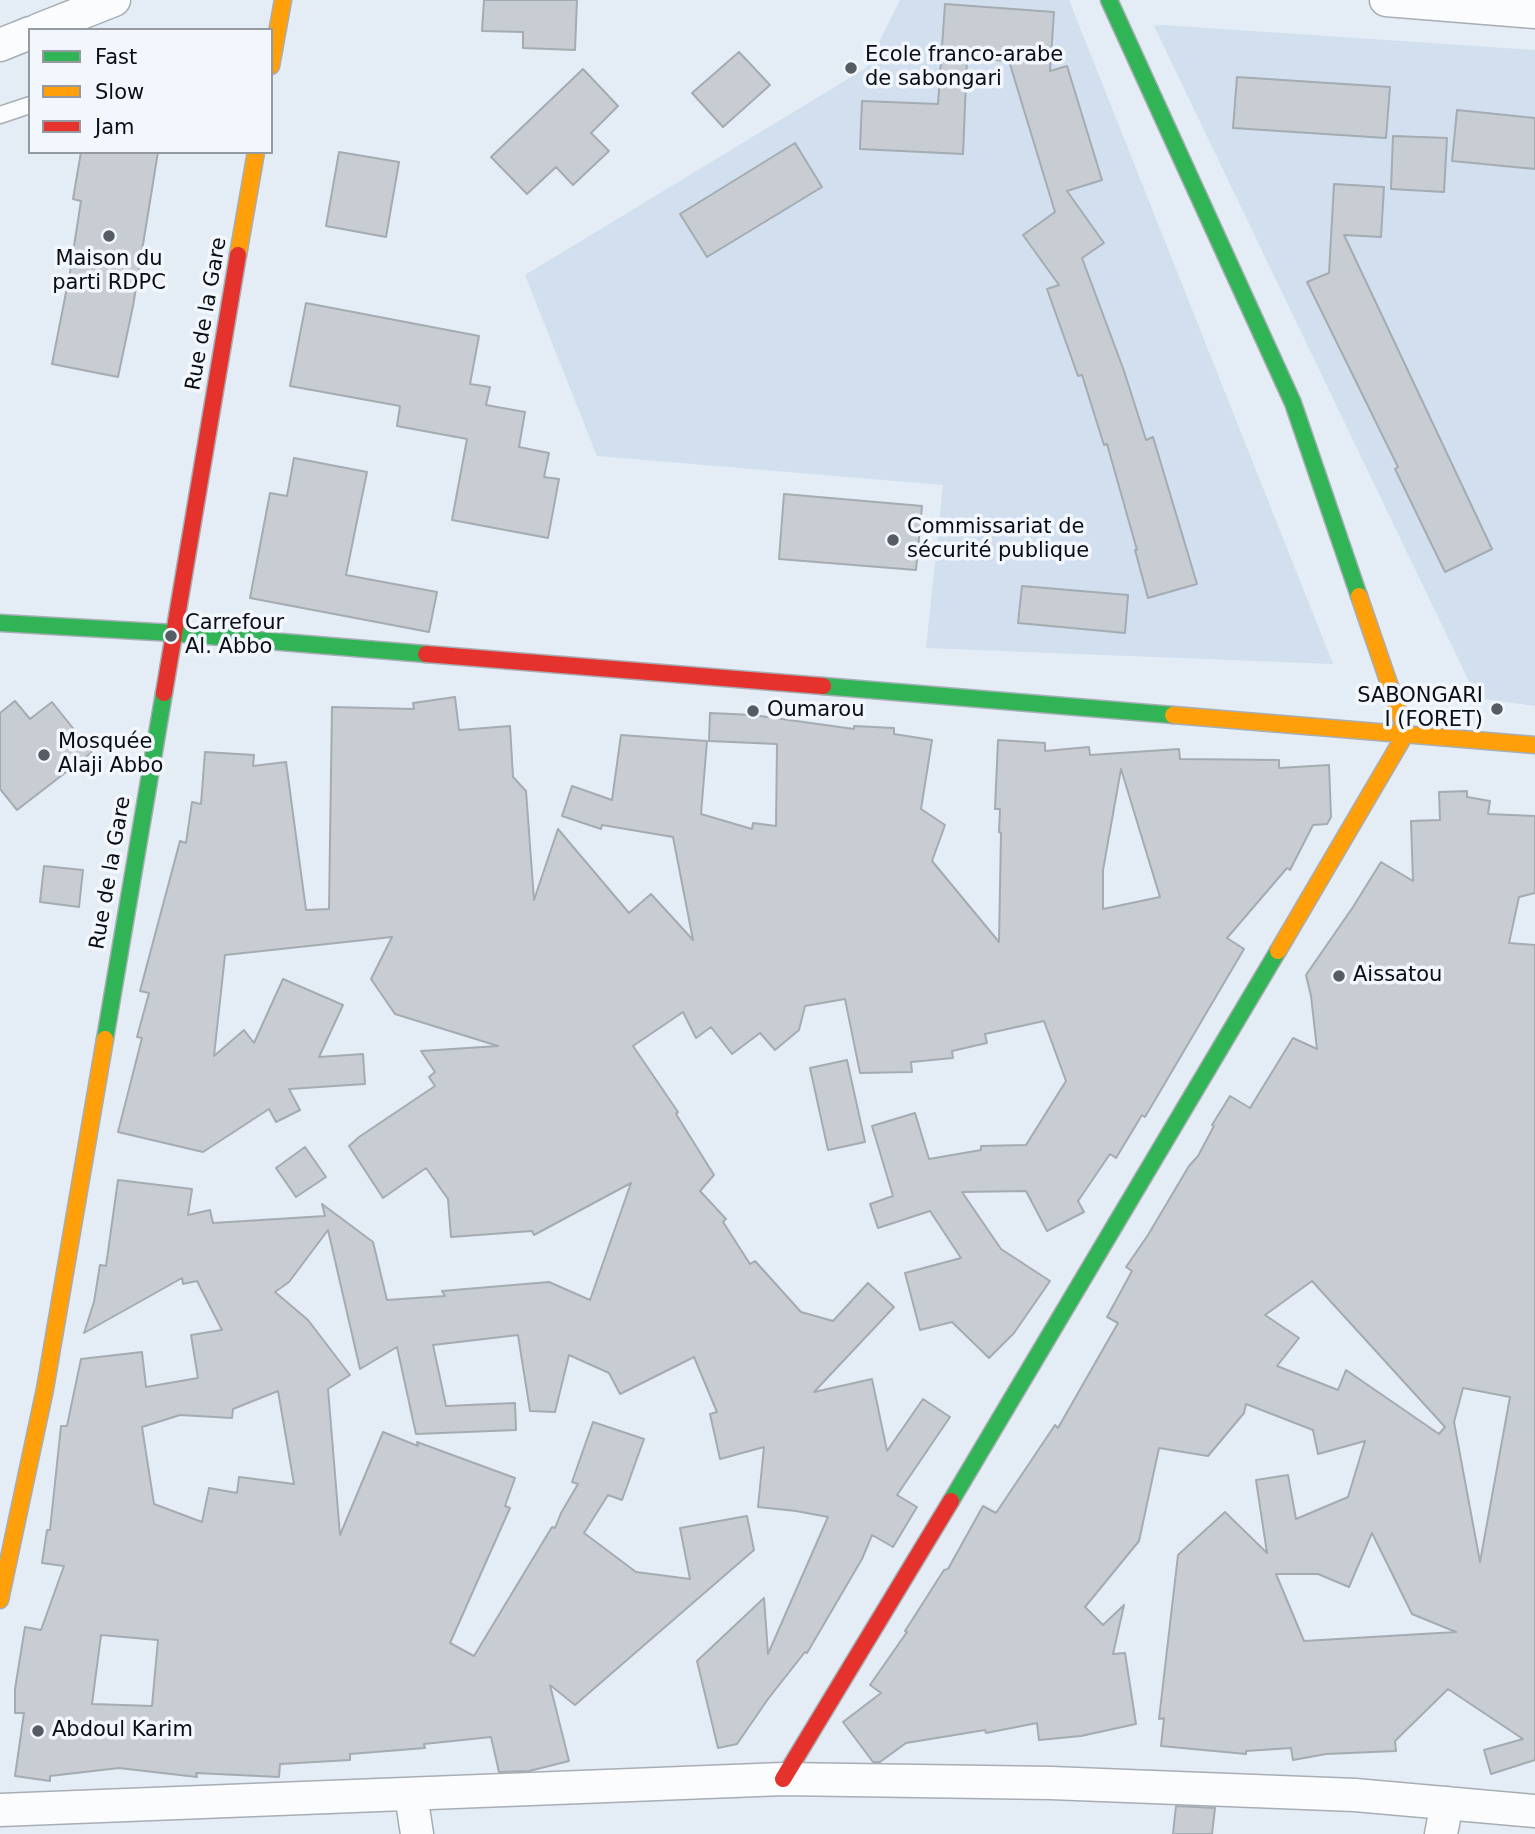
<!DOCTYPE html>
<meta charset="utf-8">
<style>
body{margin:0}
#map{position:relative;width:1535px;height:1834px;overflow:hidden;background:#e4ecf5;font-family:"DejaVu Sans",sans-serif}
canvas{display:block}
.legend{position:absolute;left:28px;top:28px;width:245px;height:126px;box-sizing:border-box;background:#f2f7fd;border:2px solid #959aa0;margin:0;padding:9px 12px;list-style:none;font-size:21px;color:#0a0e14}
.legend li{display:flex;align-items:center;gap:14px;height:35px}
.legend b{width:35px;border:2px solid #959aa0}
</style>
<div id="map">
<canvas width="1535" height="1834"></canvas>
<ul class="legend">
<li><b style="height:9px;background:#30b455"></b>Fast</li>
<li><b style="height:9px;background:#ff9f0a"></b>Slow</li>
<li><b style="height:9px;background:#e5322d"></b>Jam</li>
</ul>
</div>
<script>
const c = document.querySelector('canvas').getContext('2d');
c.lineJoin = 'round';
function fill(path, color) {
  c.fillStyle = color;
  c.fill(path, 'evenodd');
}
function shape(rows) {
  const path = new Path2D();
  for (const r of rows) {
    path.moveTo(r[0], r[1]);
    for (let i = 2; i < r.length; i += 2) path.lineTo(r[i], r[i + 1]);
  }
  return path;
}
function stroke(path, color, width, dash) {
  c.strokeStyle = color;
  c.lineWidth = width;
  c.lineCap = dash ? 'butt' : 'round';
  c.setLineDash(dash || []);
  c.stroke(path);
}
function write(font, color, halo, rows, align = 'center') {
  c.font = font + ' "DejaVu Sans",sans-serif';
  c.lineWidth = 7;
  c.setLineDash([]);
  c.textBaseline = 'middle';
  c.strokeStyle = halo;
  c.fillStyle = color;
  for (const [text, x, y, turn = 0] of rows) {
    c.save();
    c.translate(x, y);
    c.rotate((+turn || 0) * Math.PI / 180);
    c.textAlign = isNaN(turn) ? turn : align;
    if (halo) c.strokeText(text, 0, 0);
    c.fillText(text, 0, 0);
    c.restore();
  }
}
fill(shape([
 [900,0,1069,0,1333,664,926,648,943,485,597,456,525,275,866,68],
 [1162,25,1535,50,1535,706,1477,698,1154,26]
]), '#d2dfef');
const building = shape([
 [484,0,577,0,575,50,523,48,523,32,482,31,484,0],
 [945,4,1054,12,1050,71,1067,66,1102,180,1067,191,1104,243,1082,258,1124,371,1146,440,1153,437,1197,584,1148,598,1135,550,1137,550,1107,444,1104,445,1082,375,1078,376,1047,289,1059,285,1023,235,1055,212,1009,61,967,58,963,154,860,149,862,101,938,104,945,4],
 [739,52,770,85,723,127,692,93,739,52],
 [583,69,618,106,591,133,609,151,573,185,556,167,527,194,491,157,583,69],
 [1237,77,1390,87,1386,138,1233,128,1237,77],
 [1457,110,1535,118,1535,169,1452,161,1457,110],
 [1393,136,1447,138,1444,192,1391,189,1393,136],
 [795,143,822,187,707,257,680,214,795,143],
 [81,152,158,152,133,306,118,377,52,364,70,272,81,201,73,199,81,152],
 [339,152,399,162,386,237,326,226,339,152],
 [1334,184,1384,187,1381,237,1344,235,1492,549,1445,572,1395,469,1398,467,1307,282,1329,273,1334,184],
 [306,303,479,336,470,384,490,387,486,405,525,412,519,447,549,453,544,477,559,479,548,538,452,520,467,439,397,426,400,406,290,386,306,303],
 [294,458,367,472,346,575,437,592,429,632,250,598,270,493,287,496,294,458],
 [784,494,922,506,916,570,779,559,784,494],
 [1022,586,1128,595,1125,633,1018,623,1022,586],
 [455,697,459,730,510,726,513,777,526,791,534,900,558,829,629,913,651,894,693,940,673,837,602,825,601,829,562,816,572,786,612,800,621,735,707,741,701,814,752,829,753,823,776,826,777,744,709,741,710,713,753,715,854,729,854,726,894,728,894,734,932,740,921,809,945,825,932,861,999,942,1001,833,999,832,1000,809,995,809,998,740,1045,743,1045,751,1089,747,1090,755,1179,749,1180,759,1279,760,1279,768,1329,765,1331,817,1327,824,1313,825,1290,870,1287,868,1227,938,1244,949,1145,1117,1142,1115,1116,1158,1110,1154,1078,1201,1084,1212,1047,1231,1026,1191,962,1192,1001,1249,1050,1281,1014,1333,989,1358,952,1322,920,1330,905,1273,961,1258,930,1211,878,1228,870,1204,893,1196,872,1126,915,1113,929,1159,981,1150,981,1146,1026,1145,1066,1081,1044,1021,985,1034,987,1043,952,1051,953,1058,911,1062,912,1072,860,1073,845,999,805,1006,799,1030,775,1050,760,1033,732,1054,711,1027,696,1038,683,1012,633,1046,678,1112,676,1114,714,1175,700,1191,726,1219,723,1222,750,1264,755,1261,801,1312,833,1321,868,1283,894,1307,814,1392,872,1379,887,1451,923,1399,950,1417,897,1495,917,1507,893,1547,872,1535,862,1559,807,1653,805,1652,768,1699,737,1744,718,1748,697,1661,764,1598,768,1654,828,1517,796,1511,758,1507,764,1447,720,1459,710,1414,717,1412,694,1357,620,1394,609,1373,569,1355,555,1412,530,1411,518,1335,433,1345,446,1406,515,1403,516,1430,416,1434,397,1347,360,1369,328,1230,289,1282,275,1292,308,1320,350,1375,328,1389,340,1535,383,1432,418,1446,417,1442,515,1478,505,1506,510,1508,450,1643,474,1656,552,1527,555,1528,561,1513,578,1484,572,1482,593,1422,644,1439,622,1500,608,1495,584,1533,636,1572,690,1579,680,1528,747,1516,754,1550,575,1705,550,1685,569,1761,529,1771,499,1772,491,1737,424,1744,425,1748,350,1754,350,1760,280,1764,279,1777,196,1773,197,1777,119,1768,50,1776,50,1781,15,1776,24,1713,15,1713,15,1689,25,1627,41,1630,64,1566,42,1563,47,1530,50,1530,61,1426,67,1426,81,1359,142,1352,146,1387,198,1378,191,1335,222,1330,197,1281,183,1284,182,1278,84,1333,94,1302,100,1265,106,1266,118,1180,192,1189,188,1215,210,1210,213,1223,325,1216,322,1204,373,1242,387,1300,445,1296,442,1291,549,1282,590,1300,631,1183,534,1235,532,1231,451,1237,448,1199,426,1168,383,1198,349,1146,359,1137,435,1086,429,1077,435,1072,421,1051,498,1046,395,1014,371,979,392,937,225,955,214,1056,244,1030,254,1043,283,979,343,1005,319,1057,363,1054,365,1084,289,1089,300,1110,276,1122,269,1109,203,1152,118,1132,142,1038,137,1037,149,993,140,991,180,841,186,843,192,802,201,804,205,752,254,755,253,766,286,762,306,910,329,909,332,707,414,709,413,703,455,697],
 [1121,769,1160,897,1103,909,1103,870,1121,769],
 [278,1391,294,1484,239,1477,237,1493,209,1488,202,1522,154,1504,142,1427,180,1415,232,1418,233,1409,278,1391],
 [101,1635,158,1640,152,1706,92,1704,101,1635],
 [15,701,30,719,52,702,92,752,17,810,0,789,0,713,15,701],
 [1467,791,1467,797,1490,801,1488,814,1535,816,1535,893,1519,897,1509,943,1535,945,1535,1760,1491,1774,1484,1750,1523,1739,1448,1689,1395,1741,1396,1751,1326,1754,1293,1760,1291,1748,1246,1751,1246,1754,1161,1746,1164,1718,1159,1719,1178,1555,1225,1512,1267,1553,1256,1480,1288,1475,1296,1519,1348,1497,1365,1441,1318,1454,1313,1430,1246,1404,1244,1413,1208,1456,1159,1448,1139,1541,1085,1607,1103,1625,1124,1605,1113,1654,1125,1653,1136,1724,1081,1736,1039,1740,1037,1723,986,1733,985,1730,906,1743,880,1762,873,1762,843,1722,881,1693,870,1685,907,1632,905,1631,944,1570,948,1569,983,1506,996,1513,1055,1425,1058,1428,1118,1323,1107,1317,1132,1271,1126,1267,1148,1235,1189,1166,1198,1156,1214,1126,1212,1125,1230,1096,1250,1108,1293,1038,1317,1049,1311,996,1306,975,1353,907,1381,862,1413,881,1411,821,1440,820,1439,792,1467,791],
 [1312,1281,1445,1427,1439,1434,1346,1370,1338,1390,1277,1366,1299,1338,1265,1315,1312,1281],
 [1463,1388,1510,1397,1480,1562,1454,1422,1463,1388],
 [1372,1533,1412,1614,1456,1632,1304,1641,1276,1574,1318,1574,1349,1587,1372,1533],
 [44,866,83,870,79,907,40,902,44,866],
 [847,1060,865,1142,828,1150,810,1068,847,1060],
 [305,1147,326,1177,296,1197,276,1168,305,1147],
 [1176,1806,1215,1808,1212,1834,1173,1834,1176,1806]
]);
fill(building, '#c7cdd3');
stroke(building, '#a4abb1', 2);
const lane = shape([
 [0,115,30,105]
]);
const street = shape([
 [1386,0,1535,12],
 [38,30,114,0],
 [0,45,30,33],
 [411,1795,417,1834],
 [0,1810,783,1779,1051,1783,1355,1795,1535,1811],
 [1441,1834,1447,1803]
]);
const fast = shape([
 [1109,0,1293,403,1359,596],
 [0,623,173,633,426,654],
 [823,686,1173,715],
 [105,1039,164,693],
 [951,1501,1278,951]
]);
const slow = shape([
 [271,66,283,0],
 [238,255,256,152],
 [1173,715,1535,745],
 [1278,951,1406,733,1359,596],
 [0,1600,45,1389,105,1039]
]);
const jam = shape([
 [426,654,823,686],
 [164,693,238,255],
 [783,1779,951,1501]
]);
stroke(lane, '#a7adb4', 19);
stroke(street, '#a7adb4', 35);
stroke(fast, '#a7adb4', 19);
stroke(slow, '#a7adb4', 19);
stroke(jam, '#a7adb4', 19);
stroke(lane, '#fbfcfe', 16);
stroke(street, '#fbfcfe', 32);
stroke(fast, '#30b455', 16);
stroke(slow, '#ff9f0a', 16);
stroke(jam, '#e5322d', 16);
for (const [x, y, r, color] of [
 [851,68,7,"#565c63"],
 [109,236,7,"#565c63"],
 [893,540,7,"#565c63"],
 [171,636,7,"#565c63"],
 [1497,709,7,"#565c63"],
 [753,711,7,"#565c63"],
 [44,755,7,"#565c63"],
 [1339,976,7,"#565c63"],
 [38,1731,7,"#565c63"]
]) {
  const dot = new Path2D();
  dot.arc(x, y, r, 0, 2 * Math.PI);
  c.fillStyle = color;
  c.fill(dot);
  stroke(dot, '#f2f7fd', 2.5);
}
write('21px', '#0a0e14', '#f2f7fd', [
 ["Ecole franco-arabe",865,56],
 ["de sabongari",865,80],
 ["Maison du",109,260,"center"],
 ["parti RDPC",109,284,"center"],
 ["Commissariat de",907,528],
 ["sécurité publique",907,552],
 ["Carrefour",185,624],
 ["Al. Abbo",185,648],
 ["SABONGARI",1483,697,"right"],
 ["I (FORET)",1483,721,"right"],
 ["Oumarou",767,711],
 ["Mosquée",58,743],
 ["Alaji Abbo",58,767],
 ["Aissatou",1353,976],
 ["Abdoul Karim",52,1731]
], 'left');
write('21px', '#0a0e14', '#f2f7fd', [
 ["Rue de la Gare",207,314,-80],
 ["Rue de la Gare",111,873,-80]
]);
</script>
